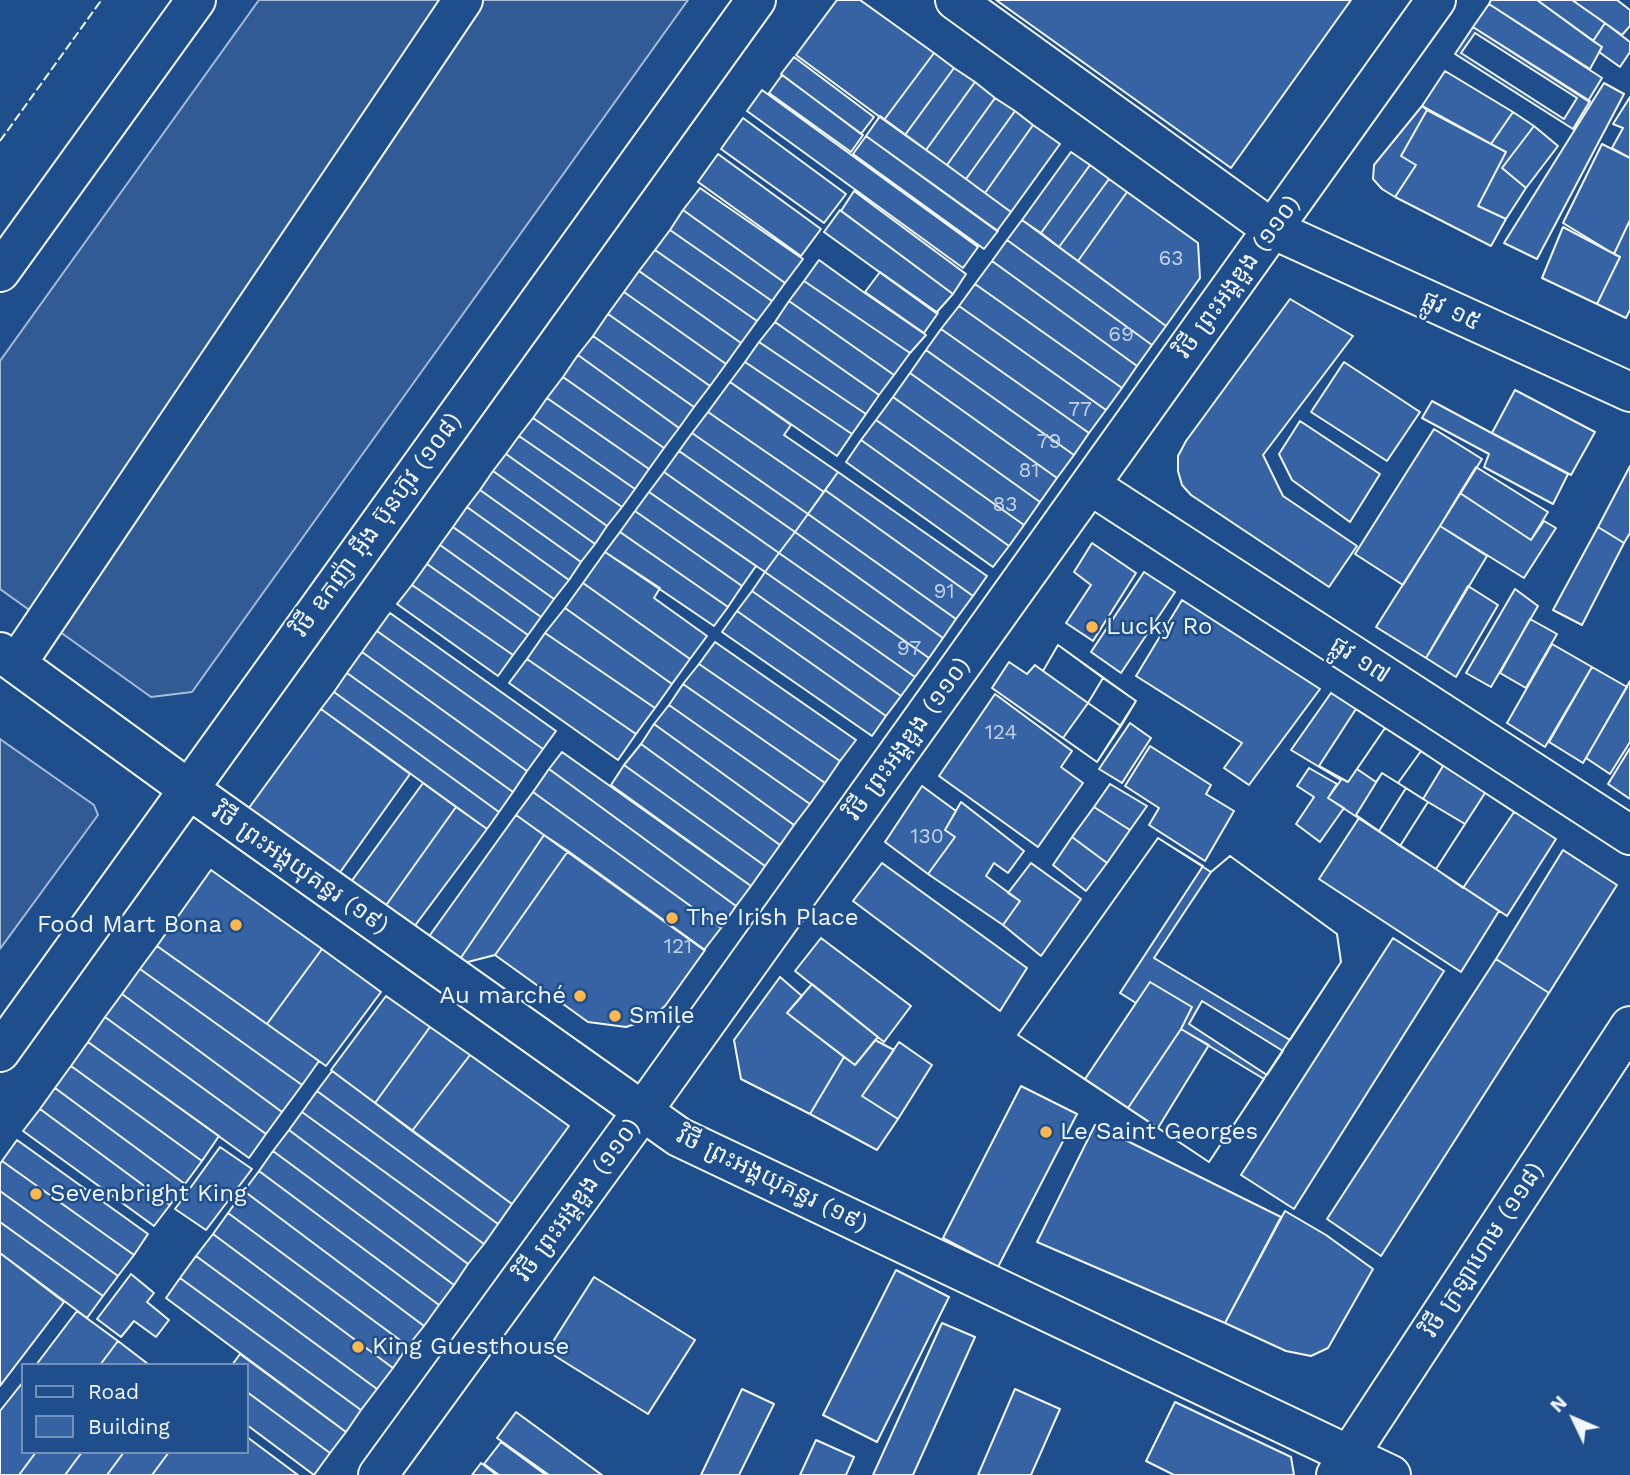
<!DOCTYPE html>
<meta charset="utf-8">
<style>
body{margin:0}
#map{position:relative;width:1630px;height:1475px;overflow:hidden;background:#1f4e8c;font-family:"Work Sans",sans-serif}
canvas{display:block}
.legend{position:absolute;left:21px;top:1363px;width:228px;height:91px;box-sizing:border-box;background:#1f4e8c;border:2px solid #7391ba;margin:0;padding:9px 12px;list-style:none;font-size:21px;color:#f2f6ff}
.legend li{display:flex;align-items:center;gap:14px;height:35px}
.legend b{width:35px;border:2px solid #7391ba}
.north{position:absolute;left:1539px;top:1384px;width:70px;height:70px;-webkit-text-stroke:5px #1f4e8c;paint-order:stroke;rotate:314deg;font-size:19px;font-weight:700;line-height:28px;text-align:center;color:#f2f6ff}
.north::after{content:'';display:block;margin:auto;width:24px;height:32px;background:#f2f6ff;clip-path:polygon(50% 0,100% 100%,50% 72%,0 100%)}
</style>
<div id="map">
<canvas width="1630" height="1475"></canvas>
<ul class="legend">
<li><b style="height:9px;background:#1f4e8c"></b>Road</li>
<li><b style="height:19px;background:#3563a3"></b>Building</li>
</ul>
<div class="north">N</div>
</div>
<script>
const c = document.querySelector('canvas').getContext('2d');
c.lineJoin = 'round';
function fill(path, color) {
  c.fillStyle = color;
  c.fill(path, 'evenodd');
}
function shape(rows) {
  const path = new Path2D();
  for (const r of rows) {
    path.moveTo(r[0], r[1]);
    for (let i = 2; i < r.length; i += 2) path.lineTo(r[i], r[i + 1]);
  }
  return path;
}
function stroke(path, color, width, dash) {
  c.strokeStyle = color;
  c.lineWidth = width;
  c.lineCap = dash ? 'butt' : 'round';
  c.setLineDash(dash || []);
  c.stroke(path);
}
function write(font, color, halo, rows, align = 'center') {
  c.font = font + ' "Work Sans","Noto Sans Khmer",sans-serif';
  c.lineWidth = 5;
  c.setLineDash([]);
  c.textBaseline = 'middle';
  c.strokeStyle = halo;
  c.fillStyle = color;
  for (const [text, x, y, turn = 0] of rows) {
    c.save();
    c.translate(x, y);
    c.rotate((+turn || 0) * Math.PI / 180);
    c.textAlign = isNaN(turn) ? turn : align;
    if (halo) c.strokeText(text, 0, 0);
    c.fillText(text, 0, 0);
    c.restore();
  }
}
const built = shape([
 [259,0,688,0,192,692,151,697,0,589,0,361,259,0],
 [0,739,94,805,98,815,0,949,0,739]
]);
fill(built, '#305b95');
stroke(built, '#a8bbd7', 2);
const building = shape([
 [837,0,860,0,934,53,884,120,796,55,837,0],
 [996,0,1351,0,1231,168,996,0],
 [1491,0,1537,0,1602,47,1590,69,1489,4,1491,0],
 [1537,0,1572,0,1605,23,1593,41,1537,0],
 [1572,0,1617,0,1630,10,1630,26,1622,35,1572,0],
 [1489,4,1602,78,1588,101,1473,27,1489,4],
 [1605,23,1630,42,1630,52,1620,67,1599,52,1602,47,1593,41,1605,23],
 [1473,27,1590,101,1573,129,1455,54,1473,27],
 [1475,33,1577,98,1564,119,1461,53,1475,33],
 [934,53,954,68,905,135,884,120,934,53],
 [794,57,874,117,861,134,781,74,794,57],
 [954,68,975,82,926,150,905,135,954,68],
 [1445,71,1513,112,1491,144,1422,106,1445,71],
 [782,75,863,135,851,152,769,93,782,75],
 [975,82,995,98,947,165,926,150,975,82],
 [1604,83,1624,94,1537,259,1504,243,1604,83],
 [762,90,978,247,963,268,747,111,762,90],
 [1630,97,1630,158,1612,148,1623,128,1613,124,1630,97],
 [995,98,1015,111,966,179,947,165,995,98],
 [1422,106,1427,110,1401,156,1416,165,1395,197,1382,189,1373,179,1374,165,1422,106],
 [1427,110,1506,152,1478,206,1506,219,1491,246,1395,197,1416,165,1401,156,1427,110],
 [1015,111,1033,125,985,193,966,179,1015,111],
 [1513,112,1534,126,1502,168,1526,188,1506,219,1478,206,1506,152,1491,144,1513,112],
 [880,116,1011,212,997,231,866,136,880,116],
 [743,118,846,194,824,223,721,149,743,118],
 [1033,125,1060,144,1011,212,985,193,1033,125],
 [1534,126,1558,146,1526,188,1502,168,1534,126],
 [866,136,998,231,984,249,853,154,866,136],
 [1602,144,1630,158,1630,220,1614,254,1563,223,1602,144],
 [1071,152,1090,165,1041,233,1022,220,1071,152],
 [718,154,821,229,801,256,698,182,718,154],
 [1090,165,1109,179,1059,247,1041,233,1090,165],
 [1109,179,1127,192,1078,261,1059,247,1109,179],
 [700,188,803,259,785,283,683,210,700,188],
 [854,191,966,274,953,294,841,211,854,191],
 [1127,192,1198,243,1200,278,1166,326,1078,261,1127,192],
 [683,210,785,283,772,301,670,230,683,210],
 [840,210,953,294,936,313,824,232,840,210],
 [1022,220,1166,326,1152,345,1007,240,1022,220],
 [1630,220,1630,310,1626,318,1597,304,1620,257,1614,254,1630,220],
 [1563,227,1620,257,1597,304,1542,278,1563,227],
 [670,230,772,301,757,321,655,250,670,230],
 [1007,240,1152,345,1137,366,992,261,1007,240],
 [655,250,757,321,741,343,639,271,655,250],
 [819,260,862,291,926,335,910,353,804,281,819,260],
 [992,261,1137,366,1122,388,975,284,992,261],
 [639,271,741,343,726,364,624,292,639,271],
 [880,272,938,313,924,333,865,292,880,272],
 [804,281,910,353,894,375,789,301,804,281],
 [975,284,1122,388,1106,410,959,306,975,284],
 [624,292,726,364,710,386,608,314,624,292],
 [1290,299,1353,336,1263,455,1283,496,1357,546,1329,587,1191,495,1182,485,1178,471,1178,456,1186,441,1290,299],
 [789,301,894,375,879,395,775,322,789,301],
 [959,306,1106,410,1089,433,941,329,959,306],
 [608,314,710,386,694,407,593,336,608,314],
 [775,322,879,395,866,414,759,342,775,322],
 [941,329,1089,433,1074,455,926,350,941,329],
 [593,336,694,407,679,428,578,355,593,336],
 [759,342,866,414,852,434,745,362,759,342],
 [926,350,1074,455,1057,478,910,373,926,350],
 [578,355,679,428,664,448,563,377,578,355],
 [745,362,852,434,837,456,730,382,745,362],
 [1344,362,1420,412,1387,461,1311,412,1344,362],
 [910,373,1057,478,1040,502,893,397,910,373],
 [563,377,664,448,649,469,547,398,563,377],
 [730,382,791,425,784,435,838,472,824,492,708,412,730,382],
 [1515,390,1595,432,1571,475,1492,433,1515,390],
 [893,397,1040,502,1024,525,876,420,893,397],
 [547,398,649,469,635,489,533,418,547,398],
 [1432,401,1568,474,1553,504,1484,467,1489,454,1422,418,1432,401],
 [708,412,824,492,808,514,692,433,708,412],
 [533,418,635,489,622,507,519,436,533,418],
 [876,420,1024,525,1009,546,861,440,876,420],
 [1300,421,1380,474,1350,522,1292,480,1279,454,1300,421],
 [1434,429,1482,459,1403,585,1355,554,1434,429],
 [692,433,808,514,795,532,679,451,692,433],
 [519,436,622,507,607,526,506,454,519,436],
 [861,440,1009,546,993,567,846,462,861,440],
 [679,451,795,532,779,553,664,472,679,451],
 [506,454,607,526,595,544,493,471,506,454],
 [1630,466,1630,533,1624,543,1598,527,1630,466],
 [1476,467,1548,512,1531,540,1460,493,1476,467],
 [493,471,595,544,581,562,480,490,493,471],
 [664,472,779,553,765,572,649,492,664,472],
 [838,472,987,576,973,596,825,490,838,472],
 [480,490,581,562,569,580,467,507,480,490],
 [825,490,973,596,956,619,808,514,825,490],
 [649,492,756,566,742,586,635,511,649,492],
 [1460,493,1531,540,1544,521,1556,528,1524,578,1440,526,1460,493],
 [467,507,569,580,554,599,453,527,467,507],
 [635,511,742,586,728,607,620,532,635,511],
 [808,514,956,619,943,638,795,532,808,514],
 [1440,526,1487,556,1426,658,1376,627,1440,526],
 [453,527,554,599,541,617,440,545,453,527],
 [1598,527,1624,543,1582,625,1553,610,1598,527],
 [620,532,728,607,714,626,605,552,620,532],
 [795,532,943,638,929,658,779,553,795,532],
 [1092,543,1136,573,1093,641,1066,623,1091,585,1074,572,1092,543],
 [440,545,541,617,528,635,427,564,440,545],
 [605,552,660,588,654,598,707,636,690,659,583,583,605,552],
 [779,553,929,658,915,677,765,572,779,553],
 [427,564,528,635,513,655,412,585,427,564],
 [765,572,915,677,901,696,752,591,765,572],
 [1144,572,1175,592,1121,673,1091,652,1144,572],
 [583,583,690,659,672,684,565,608,583,583],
 [412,585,513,655,498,676,397,604,412,585],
 [1468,586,1498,605,1456,677,1426,658,1468,586],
 [1515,589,1538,606,1491,687,1466,673,1515,589],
 [752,591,901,696,886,716,737,611,752,591],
 [1182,600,1320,689,1249,785,1224,768,1242,743,1136,676,1182,600],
 [565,608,672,684,655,708,545,633,565,608],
 [737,611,886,716,872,736,722,632,737,611],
 [390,613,556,731,543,749,377,631,390,613],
 [1530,619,1557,634,1526,688,1500,673,1530,619],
 [377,631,543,749,527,771,362,652,377,631],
 [545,633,655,708,636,734,527,659,545,633],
 [715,642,856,740,840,761,699,664,715,642],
 [1552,644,1592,667,1545,747,1507,723,1552,644],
 [1058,645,1136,701,1097,762,992,688,1009,662,1027,674,1035,665,1043,671,1058,645],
 [1058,645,1103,678,1088,703,1043,671,1058,645],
 [362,652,527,771,513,792,347,673,362,652],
 [527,659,636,734,618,760,509,683,527,659],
 [699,664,840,761,825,783,683,684,699,664],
 [1592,667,1627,687,1583,763,1549,742,1592,667],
 [347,673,513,792,499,812,334,692,347,673],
 [1103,678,1136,701,1121,726,1088,703,1103,678],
 [1630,681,1630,742,1610,774,1586,758,1630,681],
 [683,684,825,783,810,804,669,705,683,684],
 [334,692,499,812,487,829,321,709,334,692],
 [1331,693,1556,839,1507,916,1328,798,1341,780,1291,750,1331,693],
 [995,694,1072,751,1061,767,1083,783,1038,847,939,776,995,694],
 [1088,703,1121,726,1097,762,1063,738,1088,703],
 [669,705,810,804,794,825,654,724,669,705],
 [321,709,410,774,336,878,246,812,321,709],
 [1356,709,1385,728,1348,782,1319,766,1356,709],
 [1130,723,1151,738,1122,783,1099,769,1130,723],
 [654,724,794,825,780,845,641,744,654,724],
 [1385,728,1421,751,1398,783,1382,773,1376,782,1357,769,1385,728],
 [641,744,780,845,765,866,624,765,641,744],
 [1150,746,1211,785,1206,794,1234,811,1205,861,1149,825,1159,808,1125,786,1150,746],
 [1630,748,1630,799,1608,784,1630,748],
 [1421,751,1443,766,1423,799,1398,783,1421,751],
 [562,752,751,886,736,906,549,769,562,752],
 [624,765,765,866,751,886,611,785,624,765],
 [1309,768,1337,784,1328,798,1344,808,1320,842,1296,824,1314,797,1297,786,1309,768],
 [549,769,736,906,721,928,533,792,549,769],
 [1382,773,1406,788,1379,831,1356,815,1382,773],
 [423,783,456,807,382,911,348,886,423,783],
 [1110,784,1147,806,1130,830,1094,807,1110,784],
 [922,786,956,811,945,830,955,837,928,874,885,842,922,786],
 [1406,788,1428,802,1400,846,1379,831,1406,788],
 [533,792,721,928,704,950,516,815,533,792],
 [1485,793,1514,812,1463,888,1436,869,1485,793],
 [961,802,1024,851,1008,873,994,863,986,876,1020,901,1003,925,928,874,955,837,945,830,961,802],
 [1428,802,1465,824,1436,869,1400,846,1428,802],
 [456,807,487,829,411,931,382,911,456,807],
 [1094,807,1130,830,1107,863,1072,837,1094,807],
 [516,815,544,835,456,965,425,942,516,815],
 [1359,818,1499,911,1461,972,1319,879,1359,818],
 [544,835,568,851,495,955,456,965,544,835],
 [1072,837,1107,863,1086,891,1053,865,1072,837],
 [1158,838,1211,872,1230,856,1337,934,1341,962,1209,1162,1018,1035,1158,838],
 [1158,838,1203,866,1120,993,1136,1003,1085,1079,1018,1035,1158,838],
 [1563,850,1617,885,1549,993,1496,959,1563,850],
 [568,851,705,950,665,1006,647,1020,626,1027,588,1022,495,955,568,851],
 [1230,856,1337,934,1341,962,1290,1040,1154,958,1211,872,1230,856],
 [882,863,1027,968,1000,1011,853,901,882,863],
 [1031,863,1081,899,1041,956,1003,925,1020,901,1008,893,1031,863],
 [211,870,322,949,267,1024,157,946,211,870],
 [821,938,911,1006,884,1042,795,971,821,938],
 [1393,938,1444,971,1294,1209,1241,1175,1393,938],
 [157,946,319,1061,302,1085,140,969,157,946],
 [322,949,381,992,326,1066,267,1024,322,949],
 [1496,959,1549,993,1381,1256,1327,1219,1496,959],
 [140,969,302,1085,282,1112,122,994,140,969],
 [780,977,802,996,787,1013,844,1057,810,1114,741,1079,734,1040,780,977],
 [1150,982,1192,1007,1181,1029,1264,1079,1209,1162,1085,1079,1150,982],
 [1150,982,1192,1007,1181,1029,1128,1108,1085,1079,1150,982],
 [812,984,878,1037,855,1065,787,1013,812,984],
 [122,994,282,1112,266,1134,105,1017,122,994],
 [386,996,430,1027,375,1103,331,1070,386,996],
 [1202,1001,1283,1051,1267,1075,1189,1024,1202,1001],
 [105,1017,266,1134,249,1158,88,1042,105,1017],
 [430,1027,470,1055,412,1131,375,1103,430,1027],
 [1181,1029,1209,1045,1158,1128,1128,1108,1181,1029],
 [875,1040,894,1050,862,1096,898,1119,877,1150,810,1114,844,1057,855,1065,875,1040],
 [88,1042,219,1136,202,1161,71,1066,88,1042],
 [899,1042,932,1065,898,1119,862,1096,899,1042],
 [470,1055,569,1126,512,1204,412,1131,470,1055],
 [71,1066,202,1161,185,1184,55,1088,71,1066],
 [332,1071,512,1204,498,1224,317,1091,332,1071],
 [1021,1086,1077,1114,998,1267,943,1238,1021,1086],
 [55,1088,185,1184,170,1205,40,1109,55,1088],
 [317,1091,498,1224,484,1244,302,1112,317,1091],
 [40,1109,170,1205,154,1226,23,1131,40,1109],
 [302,1112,484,1244,468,1264,289,1130,302,1112],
 [1095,1125,1281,1217,1225,1323,1037,1242,1095,1125],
 [289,1130,468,1264,454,1285,273,1151,289,1130],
 [17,1140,148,1234,134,1255,2,1161,17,1140],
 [220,1147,252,1169,206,1230,175,1209,220,1147],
 [273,1151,454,1285,439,1305,259,1171,273,1151],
 [2,1161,134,1255,118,1276,0,1191,0,1164,2,1161],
 [259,1171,439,1305,424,1326,244,1191,259,1171],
 [0,1191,118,1276,103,1296,0,1222,0,1191],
 [244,1191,424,1326,408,1346,228,1213,244,1191],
 [1285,1211,1326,1235,1373,1269,1328,1348,1311,1356,1286,1351,1225,1323,1285,1211],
 [228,1213,408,1346,393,1368,213,1234,228,1213],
 [0,1222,103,1296,87,1318,0,1253,0,1222],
 [213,1234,393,1368,377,1389,196,1256,213,1234],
 [0,1253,64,1302,0,1386,0,1253],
 [196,1256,377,1389,361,1410,180,1278,196,1256],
 [896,1270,949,1297,877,1442,823,1415,896,1270],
 [131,1274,154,1293,147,1302,169,1320,156,1337,134,1321,121,1337,97,1319,131,1274],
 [594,1277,695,1340,648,1414,547,1351,594,1277],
 [180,1278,361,1410,346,1432,166,1298,180,1278],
 [77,1311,118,1341,100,1365,36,1365,77,1311],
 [942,1323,975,1337,913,1475,873,1475,942,1323],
 [118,1341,148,1364,147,1365,100,1365,118,1341],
 [240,1354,346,1432,330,1453,247,1392,247,1365,232,1365,240,1354],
 [23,1382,23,1452,36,1452,19,1475,0,1475,0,1411,23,1382],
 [742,1389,774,1404,739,1475,701,1475,742,1389],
 [1015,1389,1060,1409,1031,1475,978,1475,1015,1389],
 [247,1392,330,1453,314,1475,247,1425,247,1392],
 [1175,1402,1291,1457,1294,1475,1174,1475,1146,1461,1175,1402],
 [516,1412,602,1475,549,1475,497,1438,516,1412],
 [247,1437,298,1475,152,1475,169,1452,247,1452,247,1437],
 [816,1440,854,1457,846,1475,800,1475,816,1440],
 [501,1442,546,1475,499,1475,484,1464,501,1442],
 [36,1452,82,1452,65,1475,19,1475,36,1452],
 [82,1452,124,1452,107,1475,65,1475,82,1452],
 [124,1452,169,1452,152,1475,107,1475,124,1452],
 [481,1463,497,1475,472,1475,481,1463]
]);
fill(building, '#3563a3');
stroke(building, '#f2f6ff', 2);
const minor = shape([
 [955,0,1272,229,1630,392],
 [0,272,196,0],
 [1090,485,1630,835],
 [0,652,187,788,679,1137,1391,1475],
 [17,663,463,0],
 [0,1052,756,0],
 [378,1475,642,1112,1436,0],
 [1336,1475,1630,1026]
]);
stroke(minor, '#f2f6ff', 42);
stroke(minor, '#1f4e8c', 38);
stroke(shape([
 [0,141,100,2,97,0]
]), '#f2f6ff', 2, [9, 3.5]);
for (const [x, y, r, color] of [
 [1092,627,7,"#ffb74d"],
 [672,918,7,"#ffb74d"],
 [236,925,7,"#ffb74d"],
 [580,996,7,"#ffb74d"],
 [615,1016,7,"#ffb74d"],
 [1046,1132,7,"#ffb74d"],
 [36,1194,7,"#ffb74d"],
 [358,1347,7,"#ffb74d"]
]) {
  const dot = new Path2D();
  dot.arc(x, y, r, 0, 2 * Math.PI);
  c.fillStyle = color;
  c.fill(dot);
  stroke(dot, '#1f4e8c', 2.5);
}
write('21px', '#c3d1e8', null, [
 ["63",1171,259],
 ["69",1121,335],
 ["77",1080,410],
 ["79",1049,442],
 ["81",1029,471],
 ["83",1005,505],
 ["91",944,592],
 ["97",909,649],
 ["124",1001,733],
 ["130",927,837],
 ["121",678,947]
]);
write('24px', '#f2f6ff', '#1f4e8c', [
 ["វិថី ព្រះអង្គឌួង (១១០)",1238,277,-54],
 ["ផ្លូវ ១៥",1451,311,25],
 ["វិថី ឧកញ៉ា អ៊ីង ប៊ុនហ៊ូវ (១០៨)",377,525,-54],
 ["ផ្លូវ ១៧",1360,660,33],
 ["វិថី ព្រះអង្គឌួង (១១០)",908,739,-54],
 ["វិថី ព្រះអង្គយុគន្ធរ (១៩)",300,869,35],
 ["វិថី ព្រះអង្គយុគន្ធរ (១៩)",772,1180,26],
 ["វិថី ព្រះអង្គឌួង (១១០)",578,1200,-54],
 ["វិថី ក្រឡាហោម (១១៨)",1483,1250,-57]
]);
write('24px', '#f2f6ff', '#1f4e8c', [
 ["Lucky Ro",1106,627],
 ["The Irish Place",686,918],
 ["Food Mart Bona",222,925,"right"],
 ["Au marché",566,996,"right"],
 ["Smile",629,1016],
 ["Le Saint Georges",1060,1132],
 ["Sevenbright King",50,1194],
 ["King Guesthouse",372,1347]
], 'left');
</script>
